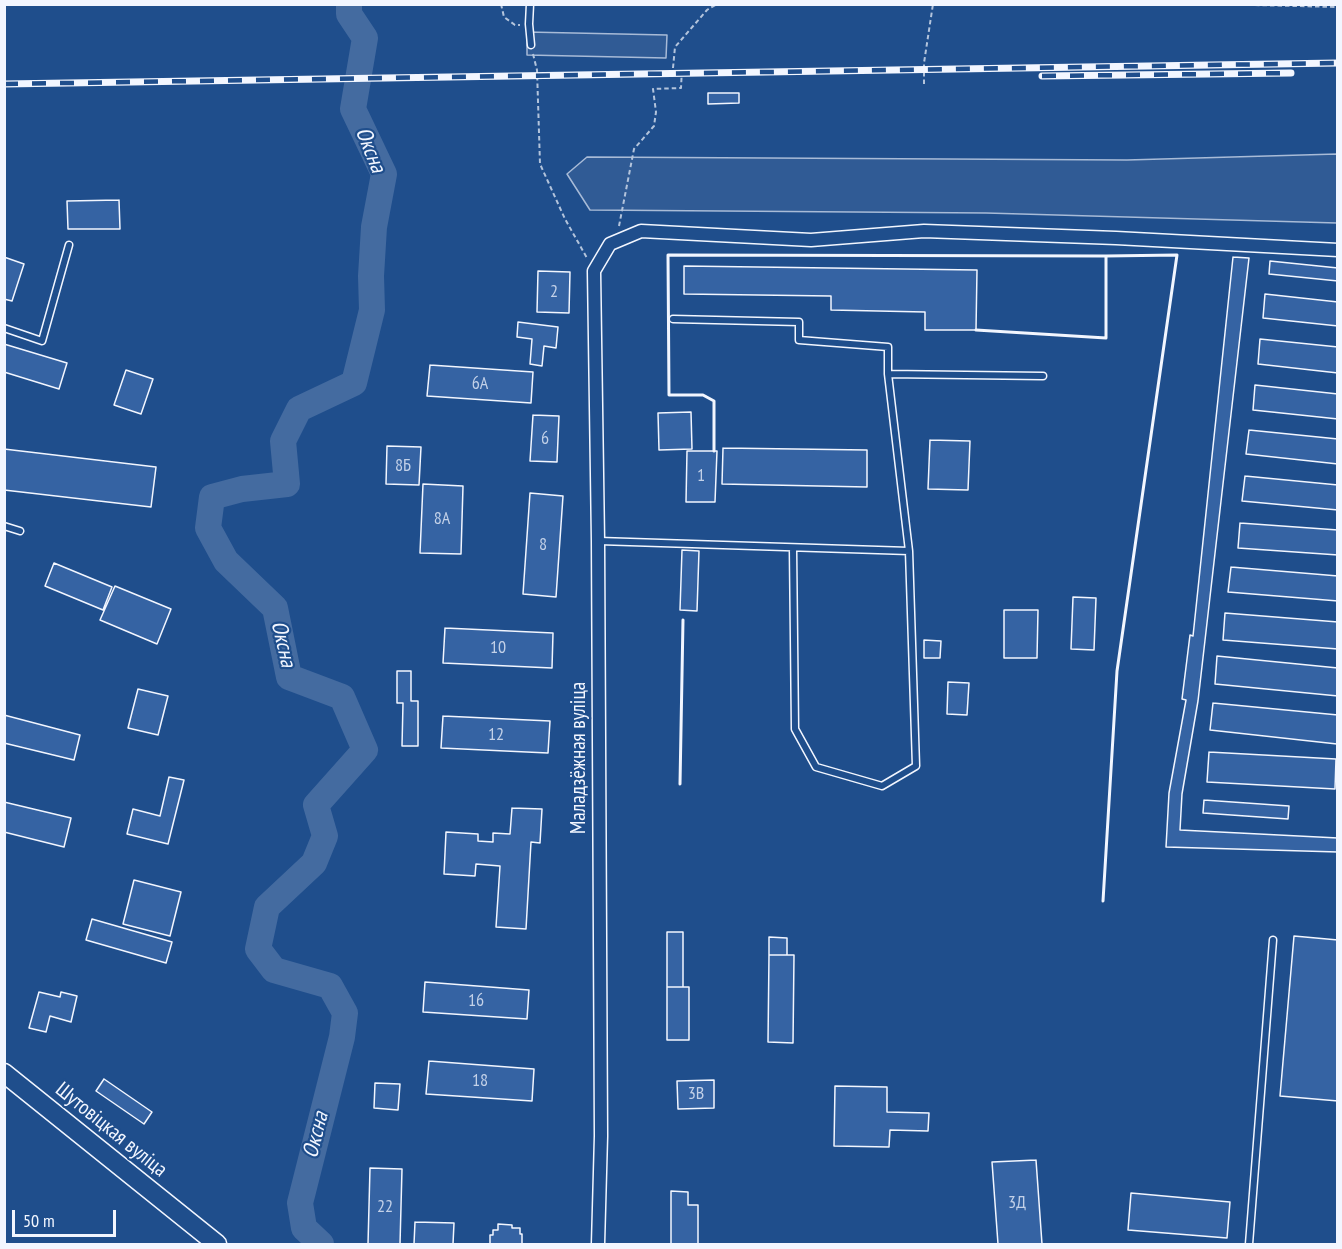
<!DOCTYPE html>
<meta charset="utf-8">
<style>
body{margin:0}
#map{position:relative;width:1342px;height:1249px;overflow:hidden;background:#1f4e8c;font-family:"PT Sans Narrow",sans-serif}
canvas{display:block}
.frame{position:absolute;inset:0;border:6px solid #f2f6ff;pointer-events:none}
.scale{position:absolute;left:12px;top:1210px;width:104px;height:27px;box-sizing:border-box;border:3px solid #f2f6ff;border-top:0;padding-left:8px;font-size:18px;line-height:21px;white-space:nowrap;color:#f2f6ff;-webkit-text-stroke:4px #1f4e8c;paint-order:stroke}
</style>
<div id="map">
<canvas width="1342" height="1249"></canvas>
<div class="frame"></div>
<div class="scale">50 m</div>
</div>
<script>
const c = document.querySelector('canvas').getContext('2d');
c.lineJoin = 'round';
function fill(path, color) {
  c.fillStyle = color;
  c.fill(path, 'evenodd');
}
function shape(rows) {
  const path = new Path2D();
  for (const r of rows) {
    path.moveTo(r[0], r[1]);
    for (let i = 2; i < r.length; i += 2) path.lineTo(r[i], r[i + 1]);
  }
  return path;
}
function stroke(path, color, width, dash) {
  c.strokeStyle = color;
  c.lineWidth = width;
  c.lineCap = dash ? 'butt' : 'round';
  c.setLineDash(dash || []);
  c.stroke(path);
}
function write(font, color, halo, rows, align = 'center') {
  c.font = font + ' "PT Sans Narrow",sans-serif';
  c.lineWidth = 4.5;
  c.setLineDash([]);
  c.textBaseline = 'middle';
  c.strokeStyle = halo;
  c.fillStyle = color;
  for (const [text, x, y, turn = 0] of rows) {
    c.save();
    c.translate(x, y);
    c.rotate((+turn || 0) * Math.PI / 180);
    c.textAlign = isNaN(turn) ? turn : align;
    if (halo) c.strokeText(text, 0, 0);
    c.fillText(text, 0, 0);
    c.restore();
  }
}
const built = shape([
 [527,32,667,35,666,58,527,55,527,32],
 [1337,154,1337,223,986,213,590,210,567,174,587,157,1127,160,1337,154]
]);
fill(built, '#305b95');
stroke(built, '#a8bbd7', 1.5);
stroke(shape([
 [321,1244,304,1228,300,1203,342,1037,345,1013,330,986,274,970,258,949,267,907,314,863,325,836,316,805,365,750,342,697,289,677,275,608,226,561,208,528,212,497,242,489,287,484,283,441,299,409,354,383,372,310,371,276,374,227,384,174,353,109,365,38,349,14,349,4]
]), '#446ba0', 26);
const building = shape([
 [708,93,739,93,739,103,708,104,708,93],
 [119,200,120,229,68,229,67,201,119,200],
 [4,257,24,264,12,301,4,299,4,257],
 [1233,257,1249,258,1198,701,1182,794,1180,830,1338,838,1338,852,1166,847,1169,793,1186,700,1182,699,1190,635,1193,636,1233,257],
 [1270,261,1338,268,1338,281,1269,274,1270,261],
 [684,266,977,270,976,330,925,330,925,312,831,310,831,296,684,294,684,266],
 [538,271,570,272,569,313,537,312,538,271],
 [1265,294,1338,302,1338,326,1263,318,1265,294],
 [518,322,558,327,556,348,544,346,542,366,530,364,532,339,517,337,518,322],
 [1260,339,1338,347,1338,373,1258,364,1260,339],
 [4,344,67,363,59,389,4,372,4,344],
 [430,365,533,372,531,403,427,396,430,365],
 [126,370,153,379,141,414,114,405,126,370],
 [1255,385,1338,394,1338,419,1253,410,1255,385],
 [691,412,692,449,659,450,658,413,691,412],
 [533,415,559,416,557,462,530,461,533,415],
 [1249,430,1338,439,1338,464,1246,454,1249,430],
 [930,440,970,441,968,490,928,489,930,440],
 [387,446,421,447,419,485,386,484,387,446],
 [723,448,867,450,867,487,722,484,723,448],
 [4,449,156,467,151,507,4,490,4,449],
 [687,451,717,451,715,502,686,502,687,451],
 [1245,476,1338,485,1338,510,1242,501,1245,476],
 [423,484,463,486,461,554,420,553,423,484],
 [530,493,563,496,556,597,523,594,530,493],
 [1240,523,1338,530,1338,555,1238,548,1240,523],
 [682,550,699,551,697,611,680,610,682,550],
 [54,563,112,587,103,610,45,586,54,563],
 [1231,567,1338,576,1338,601,1228,592,1231,567],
 [115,586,171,609,157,644,100,620,115,586],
 [1073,597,1096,598,1094,650,1071,649,1073,597],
 [1004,610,1038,610,1037,658,1004,658,1004,610],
 [1225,613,1338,622,1338,649,1223,640,1225,613],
 [445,628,553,633,552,668,443,663,445,628],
 [924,640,941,641,940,658,924,658,924,640],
 [1217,656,1338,668,1338,696,1215,684,1217,656],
 [397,671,411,671,411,701,418,701,418,746,402,746,403,703,397,703,397,671],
 [948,682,969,683,967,715,947,714,948,682],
 [138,689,168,696,158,735,128,728,138,689],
 [1213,703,1338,715,1337,744,1210,730,1213,703],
 [4,715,80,735,74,760,4,743,4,715],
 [443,716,550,721,548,753,441,748,443,716],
 [1209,752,1336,759,1335,789,1207,782,1209,752],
 [169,777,184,780,168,844,127,834,133,809,160,816,169,777],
 [1204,800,1289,806,1288,819,1203,813,1204,800],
 [4,802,71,818,64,847,4,832,4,802],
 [512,808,542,809,540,843,531,842,526,929,496,927,500,866,476,864,475,876,444,874,446,832,478,834,478,841,493,842,493,833,510,834,512,808],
 [134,880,181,892,170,936,123,924,134,880],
 [92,919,172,942,166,963,86,940,92,919],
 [667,932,683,932,683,987,667,987,667,932],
 [1294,936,1338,940,1338,1101,1280,1096,1294,936],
 [769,937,787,938,787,955,769,955,769,937],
 [769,955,794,955,793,1043,768,1042,769,955],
 [425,982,529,990,527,1019,423,1012,425,982],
 [667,987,689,987,689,1040,667,1040,667,987],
 [39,992,60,997,61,992,77,996,71,1022,50,1016,46,1032,29,1028,39,992],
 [429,1061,534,1069,532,1101,426,1094,429,1061],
 [104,1079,152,1112,144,1124,96,1091,104,1079],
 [714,1080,714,1108,678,1109,677,1081,714,1080],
 [375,1083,400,1084,398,1110,374,1108,375,1083],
 [835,1086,887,1087,887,1112,929,1113,928,1131,890,1130,889,1147,834,1146,835,1086],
 [1036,1160,1042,1244,998,1244,992,1162,1036,1160],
 [370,1168,402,1169,400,1244,368,1244,370,1168],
 [671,1191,688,1192,688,1205,698,1205,698,1244,671,1244,671,1191],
 [1131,1193,1230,1202,1227,1238,1128,1230,1131,1193],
 [415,1222,454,1223,453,1244,414,1244,415,1222],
 [498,1224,512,1225,512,1228,520,1228,520,1234,522,1234,522,1244,490,1244,490,1235,493,1235,493,1230,498,1230,498,1224]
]);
fill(building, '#3563a3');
stroke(building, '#f2f6ff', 1.5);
const service = shape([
 [530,4,529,24,531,45],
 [673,319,799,322,799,340,888,347,888,374,909,551],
 [4,328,42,341,69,245],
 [888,374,1043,376],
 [4,526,20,531],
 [599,541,909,551,916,766,882,786,816,767,795,729,793,548],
 [1249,1244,1273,940]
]);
const minor = shape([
 [598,1244,601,1136,598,541,594,271,610,244,641,231,811,240,924,231,1116,238,1338,250]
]);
const secondary = shape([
 [4,1073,217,1244]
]);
stroke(service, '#f2f6ff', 9);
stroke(minor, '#f2f6ff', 15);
stroke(secondary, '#f2f6ff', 21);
stroke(shape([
 [501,4,504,17,515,25,520,25],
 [1210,4,1338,7],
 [533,54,537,70,540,164,565,219,587,258],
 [673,68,675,47,707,10,717,4],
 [924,84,924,63,933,4],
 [619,226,634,149,654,126,656,112,653,89,681,88,682,68]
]), '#b3c4dc', 2, [4.5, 3]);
stroke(service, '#1f4e8c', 6);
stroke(minor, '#1f4e8c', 12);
stroke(secondary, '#1f4e8c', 18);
const rail = shape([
 [1042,76,1291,73],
 [4,84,1338,63]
]);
stroke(rail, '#f2f6ff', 7);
stroke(rail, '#1f4e8c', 4.5, [14]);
stroke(shape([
 [714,451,714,401,703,395,669,395,668,255,1106,256,1106,338,976,330],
 [680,784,683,620],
 [1103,901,1117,671,1177,255,1106,256]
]), '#f2f6ff', 3);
write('18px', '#c3d1e8', null, [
 ["2",554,292],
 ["6А",480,384],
 ["6",545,439],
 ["8Б",403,466],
 ["1",701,476],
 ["8А",442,519],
 ["8",543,545],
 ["10",498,648],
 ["12",496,735],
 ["16",476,1001],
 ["18",480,1081],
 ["3В",696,1094],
 ["3Д",1017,1203],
 ["22",385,1207]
]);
write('21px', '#f2f6ff', '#1f4e8c', [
 ["Маладзёжная вуліца",579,758,-90],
 ["Шутовіцкая вуліца",111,1130,39]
]);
write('italic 22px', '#f2f6ff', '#1f4e8c', [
 ["Оксна",370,150,68],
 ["Оксна",283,644,77],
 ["Оксна",316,1135,-76]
]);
</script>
